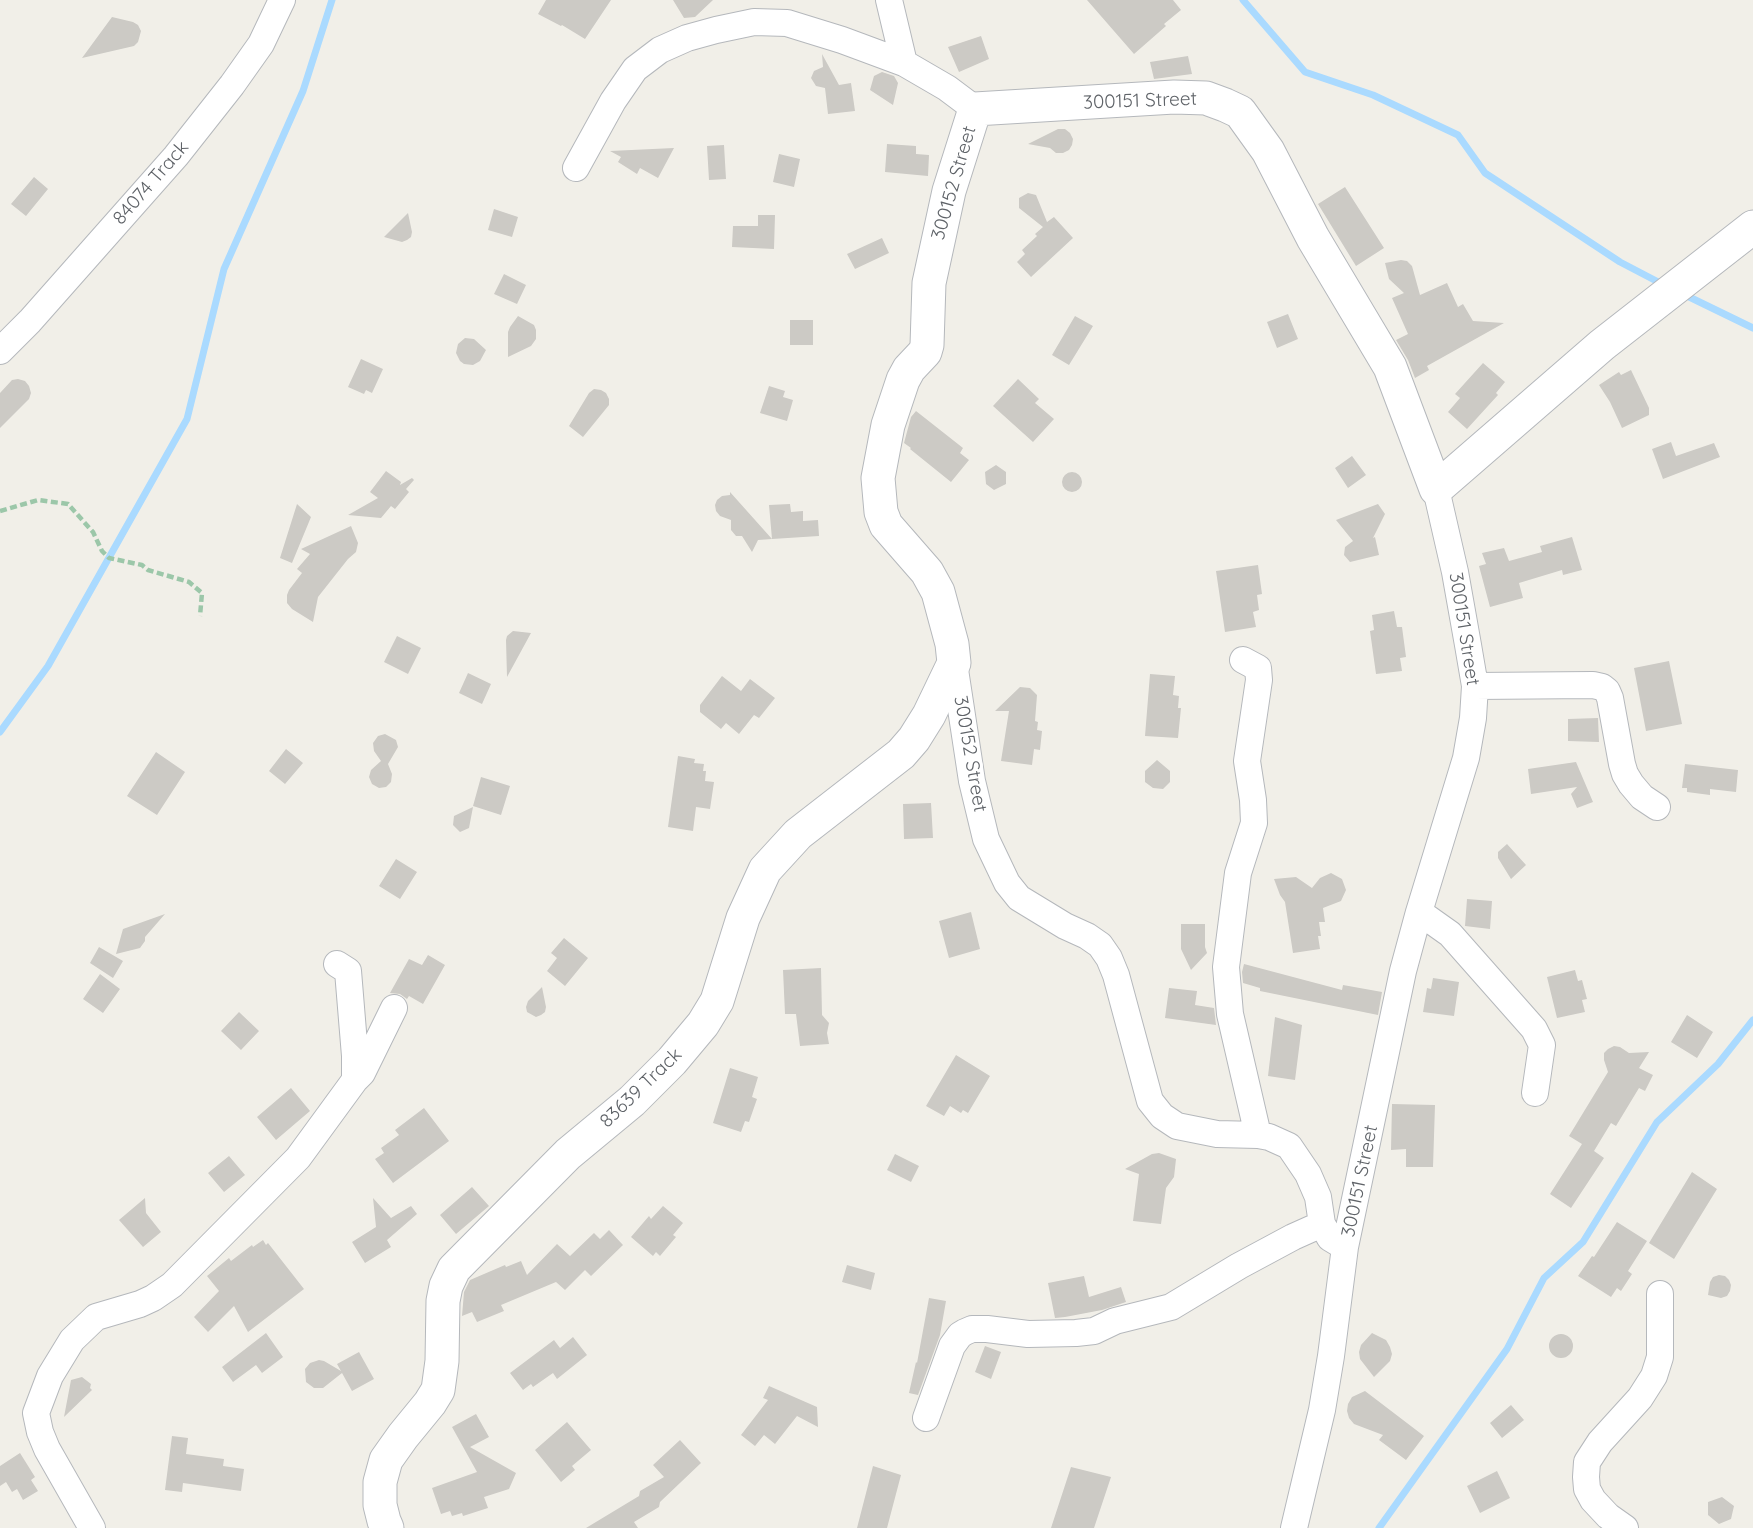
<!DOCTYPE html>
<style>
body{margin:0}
canvas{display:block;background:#f1efe8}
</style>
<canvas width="1753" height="1528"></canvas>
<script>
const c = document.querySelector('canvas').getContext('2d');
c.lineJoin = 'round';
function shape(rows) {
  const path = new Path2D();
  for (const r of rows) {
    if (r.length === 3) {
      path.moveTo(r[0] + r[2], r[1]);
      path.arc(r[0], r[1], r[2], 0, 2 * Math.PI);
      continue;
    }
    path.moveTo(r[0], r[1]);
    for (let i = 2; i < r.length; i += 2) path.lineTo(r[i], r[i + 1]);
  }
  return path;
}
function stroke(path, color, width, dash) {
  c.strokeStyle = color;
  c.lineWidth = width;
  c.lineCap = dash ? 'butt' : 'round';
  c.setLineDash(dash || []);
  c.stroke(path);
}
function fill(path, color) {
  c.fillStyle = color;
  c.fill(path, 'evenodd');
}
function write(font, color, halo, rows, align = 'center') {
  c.font = font + ' Quicksand,sans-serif';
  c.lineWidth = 6;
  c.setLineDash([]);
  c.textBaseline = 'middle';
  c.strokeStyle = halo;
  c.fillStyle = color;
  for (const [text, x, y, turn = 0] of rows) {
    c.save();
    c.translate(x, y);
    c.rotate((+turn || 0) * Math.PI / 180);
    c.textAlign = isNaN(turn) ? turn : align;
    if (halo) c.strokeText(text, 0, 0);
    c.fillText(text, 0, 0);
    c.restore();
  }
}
stroke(shape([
 [1243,0,1305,72,1373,95,1458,135,1485,173,1620,262,1664,285],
 [1681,293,1753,328],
 [0,732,48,666,187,419,224,269,303,91,332,0],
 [1379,1528,1507,1349,1544,1278,1583,1242,1657,1122,1718,1064,1753,1020]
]), '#aadaff', 7);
fill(shape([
 [546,0,611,0,585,39,562,25,561,26,538,14],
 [673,0,713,0,695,17,684,18],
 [1087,0,1173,0,1181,10,1164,24,1166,26,1134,54],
 [112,17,133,22,138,25,141,31,138,42,134,46,82,58],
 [981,36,989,59,959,72,948,47],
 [822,54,839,85,851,83,855,111,828,114,825,88,816,86,811,78,814,71,823,67],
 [1188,56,1192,74,1154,79,1150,62],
 [882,72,894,76,898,83,893,105,870,90,874,76],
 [1058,129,1065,129,1070,133,1073,139,1072,145,1069,150,1063,153,1056,153,1050,148,1028,144],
 [887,144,916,146,916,154,929,155,928,176,885,172],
 [724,145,726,179,709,180,707,146],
 [674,148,658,178,640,168,637,174,618,162,621,157,610,151],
 [779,154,800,159,794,187,773,182],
 [34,177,48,189,26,216,11,204],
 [1345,187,1384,248,1356,266,1318,204],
 [1028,193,1036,195,1047,222,1054,217,1073,238,1031,277,1017,262,1025,254,1022,250,1037,236,1035,234,1043,227,1019,208,1019,198],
 [494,209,518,217,512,237,488,230],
 [408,213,412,232,411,237,407,240,402,242,384,237],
 [758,215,775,215,774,249,732,247,733,226,758,226],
 [882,238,889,253,855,269,847,254],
 [1401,260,1407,261,1412,266,1420,295,1447,283,1458,307,1463,304,1473,321,1504,323,1427,366,1429,370,1415,378,1408,360,1396,340,1408,334,1392,298,1404,293,1389,279,1385,263],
 [504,274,526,285,517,304,494,294],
 [1288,314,1298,339,1277,348,1267,322],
 [518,316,534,325,536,330,536,339,531,346,508,357,508,332,510,327],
 [1075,316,1093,326,1069,365,1052,355],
 [790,320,813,320,813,345,790,345],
 [465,338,474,339,486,350,480,361,473,365,464,364,460,361,456,353,458,344],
 [361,359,383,369,372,393,366,390,364,394,348,387],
 [1483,363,1505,382,1496,393,1498,395,1467,429,1448,412,1460,398,1455,394],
 [1631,370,1649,408,1649,415,1622,428,1610,402,1599,385,1619,372,1621,375],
 [18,379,25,381,29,386,31,393,29,399,0,428,0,393,12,380],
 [1018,379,1039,399,1035,403,1054,419,1033,442,993,406],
 [769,386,785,391,783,397,793,400,787,421,760,413],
 [594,389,601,390,606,393,609,399,609,405,583,437,569,426,589,393],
 [916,411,963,448,960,453,969,460,951,482,910,449,911,448,904,443,911,417],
 [1671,442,1676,456,1714,443,1720,457,1663,479,1652,449],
 [1352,456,1366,475,1348,488,1335,468],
 [996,465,1006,472,1006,484,994,490,986,484,985,472],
 [386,471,401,482,400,485,412,478,414,480,406,489,409,492,395,509,391,506,381,518,348,515,378,498,370,492],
 [1072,482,10],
 [730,492,772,539,758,540,752,552,742,536,736,536,731,530,731,520,720,516,716,511,715,505,717,500,722,496,730,495],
 [297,504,311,517,292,563,280,558],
 [790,504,791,512,803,511,803,521,818,520,819,536,772,539,769,505],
 [1378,504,1385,514,1373,538,1375,537,1379,555,1350,562,1344,555,1345,547,1353,541,1336,520],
 [351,526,358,543,356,552,348,559,318,597,313,622,292,609,287,603,287,595,289,590,302,573,297,569,310,554,301,549],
 [1572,537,1582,570,1563,575,1562,570,1519,583,1523,598,1490,607,1479,566,1486,564,1482,553,1504,548,1509,561,1542,552,1540,546],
 [1258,565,1262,594,1257,595,1259,610,1253,612,1256,627,1225,632,1216,571],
 [1394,611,1397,627,1402,627,1406,657,1400,658,1402,671,1376,674,1370,631,1374,630,1372,615],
 [513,631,531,633,507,677,506,640,507,636],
 [397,636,421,648,408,674,384,662],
 [1669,661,1682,724,1646,731,1634,668],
 [468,673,491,684,482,704,459,693],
 [1150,674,1175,676,1173,695,1179,696,1178,708,1181,708,1178,738,1145,736],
 [722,676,741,691,750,679,775,698,759,718,754,715,739,734,726,723,721,729,700,712,700,705],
 [1020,687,1030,688,1037,695,1035,721,1038,722,1037,730,1042,731,1040,750,1034,749,1032,765,1001,761,1009,711,995,711],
 [1598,718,1599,742,1568,741,1568,719],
 [385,734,396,740,398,747,388,764,392,774,391,782,386,787,379,788,372,784,369,777,371,770,381,761,374,751,373,743,378,736],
 [286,749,303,763,285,784,269,771],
 [156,752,185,772,157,815,127,796],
 [678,756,695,759,694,763,704,764,703,771,706,771,705,781,714,782,710,809,696,807,693,831,668,827],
 [1157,760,1170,771,1170,782,1163,789,1153,788,1145,782,1145,771],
 [1576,762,1593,802,1577,808,1571,794,1577,787,1531,794,1528,769],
 [1685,764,1738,770,1736,792,1710,789,1710,795,1687,792,1687,788,1682,788],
 [481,777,510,786,501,815,473,806],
 [931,803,933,838,904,839,903,804],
 [473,807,469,828,460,832,453,825,454,816],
 [1507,844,1526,865,1511,879,1498,858,1498,852],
 [396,859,417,872,400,899,379,886],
 [1331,873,1342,879,1346,890,1341,901,1323,908,1325,922,1319,922,1321,936,1318,936,1320,949,1293,953,1285,902,1280,895,1274,879,1296,877,1312,888,1320,878],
 [1467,899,1492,901,1490,929,1465,926],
 [971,912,980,949,949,958,939,921],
 [165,914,145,937,145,941,140,948,116,954,123,929],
 [1181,924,1205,924,1205,947,1207,953,1191,970,1181,949],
 [564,938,588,958,565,986,547,971,557,958,551,953],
 [99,947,123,961,113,978,90,963],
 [428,955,445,965,423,1004,409,996,407,999,400,994,390,993,409,959,422,965],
 [1244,964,1342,990,1343,985,1382,992,1378,1015,1260,991,1260,988,1243,983,1242,972],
 [821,968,822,1015,829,1023,827,1033,829,1044,800,1046,796,1014,785,1014,783,970],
 [1575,970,1578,981,1582,980,1587,999,1582,1000,1585,1012,1557,1018,1547,977],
 [100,974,120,989,103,1013,83,999],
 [1433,978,1459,982,1454,1016,1423,1012,1427,988,1431,989],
 [542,987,546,1007,545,1012,541,1015,536,1017,527,1012,526,1007,528,1001],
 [1169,988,1197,991,1195,1005,1214,1008,1216,1025,1165,1018],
 [239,1012,259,1031,241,1050,221,1031],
 [1687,1015,1713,1032,1697,1058,1671,1042],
 [1275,1017,1302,1025,1295,1080,1268,1076],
 [1614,1046,1620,1047,1629,1053,1649,1052,1639,1068,1653,1075,1645,1091,1639,1088,1616,1126,1611,1123,1594,1151,1604,1158,1571,1208,1550,1194,1582,1144,1569,1136,1608,1072,1604,1060,1604,1053,1608,1049],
 [956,1055,990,1076,968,1113,963,1110,961,1113,950,1106,944,1116,926,1106],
 [730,1068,758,1077,752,1097,757,1099,749,1122,745,1121,741,1132,713,1123],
 [291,1088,310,1111,276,1140,257,1117],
 [1392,1104,1435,1105,1433,1167,1406,1167,1406,1149,1391,1150],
 [424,1108,449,1141,393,1183,375,1159,384,1153,381,1148,399,1135,395,1130],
 [1159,1153,1176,1159,1174,1177,1166,1188,1161,1224,1133,1221,1139,1174,1125,1169,1152,1154],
 [895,1154,919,1166,911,1182,887,1170],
 [229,1156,245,1175,224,1192,208,1173],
 [1692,1172,1717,1189,1674,1259,1649,1243],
 [472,1187,489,1206,456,1234,440,1215],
 [145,1198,146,1213,161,1232,143,1247,119,1220],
 [373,1198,391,1218,411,1206,417,1214,387,1240,391,1247,365,1263,352,1242,376,1227],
 [663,1206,683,1223,673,1235,676,1237,660,1256,656,1252,653,1256,631,1237,649,1216,651,1219],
 [1617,1222,1647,1241,1628,1271,1632,1274,1621,1291,1617,1288,1611,1297,1578,1276,1592,1256,1594,1257],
 [609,1230,623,1245,591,1276,585,1270,565,1290,556,1282,501,1305,504,1311,477,1322,472,1312,462,1316,464,1292,470,1280,505,1265,506,1267,521,1261,527,1275,557,1244,570,1256,594,1233,600,1239],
 [263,1240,266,1245,268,1243,304,1289,248,1332,234,1306,208,1332,194,1317,219,1291,207,1276,229,1258,231,1261,252,1245,253,1247],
 [847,1265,875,1273,871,1290,842,1282],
 [1719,1275,1725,1276,1729,1280,1731,1285,1730,1291,1727,1296,1721,1298,1708,1295,1710,1282,1713,1277],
 [1084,1276,1089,1297,1121,1287,1126,1302,1102,1310,1065,1317,1055,1318,1048,1283],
 [929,1298,946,1301,940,1335,918,1395,909,1393,916,1362,917,1363],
 [266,1333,283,1357,262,1373,256,1365,233,1382,222,1367],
 [1372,1333,1386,1340,1390,1347,1392,1354,1390,1361,1374,1377,1360,1359,1359,1352,1361,1345],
 [1561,1346,12],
 [573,1337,587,1355,557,1379,553,1373,533,1387,531,1384,523,1390,510,1373,554,1340,560,1348],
 [985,1346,1001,1352,991,1379,975,1372],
 [359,1352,374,1379,352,1391,342,1373,323,1388,314,1388,306,1382,305,1369,310,1363,319,1360,324,1361,341,1371,337,1364],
 [82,1377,91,1384,90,1388,92,1390,64,1417,71,1380],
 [769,1386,817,1407,818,1427,797,1416,775,1444,764,1435,755,1446,741,1435,768,1400,763,1398],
 [1365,1391,1424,1436,1406,1460,1379,1440,1383,1435,1354,1424,1349,1418,1347,1411,1348,1404,1352,1397],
 [1511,1405,1524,1420,1502,1438,1490,1423],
 [476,1414,489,1437,470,1447,516,1473,509,1489,484,1497,488,1508,463,1516,462,1513,452,1516,450,1511,441,1514,432,1488,477,1472,452,1427],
 [567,1422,591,1450,572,1466,575,1470,561,1482,535,1450],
 [172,1436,188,1438,186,1454,224,1459,223,1466,244,1469,241,1491,183,1483,182,1492,165,1490],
 [680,1440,701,1463,660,1502,659,1507,634,1522,638,1528,586,1528,639,1496,640,1491,664,1477,653,1465],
 [20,1453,35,1477,31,1480,38,1491,23,1500,17,1489,12,1492,6,1482,0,1486,0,1466],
 [873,1466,901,1475,887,1528,857,1528],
 [1071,1467,1111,1477,1094,1528,1051,1528],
 [1497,1471,1510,1498,1480,1513,1467,1486],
 [1722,1497,1734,1506,1731,1519,1719,1524,1708,1515,1708,1502]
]), '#cccac5');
const minor = shape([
 [889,0,904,63],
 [576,168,613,101,635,69,660,50,687,38,716,30,754,22,787,23,842,40,904,63,947,88,975,109],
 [0,351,30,321,176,156,232,85,261,44,282,0],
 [1243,660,1258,668,1259,680,1247,761,1253,800,1254,823,1238,873,1226,967,1230,1014,1258,1135],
 [954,663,972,781,986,839,1007,883,1019,898,1065,926,1087,936,1100,945,1109,958,1116,975,1150,1101,1162,1116,1177,1126,1217,1134,1258,1135,1269,1137,1289,1146,1308,1174,1318,1197,1322,1224,1330,1238,1345,1247],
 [1475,686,1593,685,1602,687,1607,691,1610,698,1622,764,1625,774,1631,784,1642,797,1657,807],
 [1419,912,1450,934,1534,1029,1542,1045,1535,1093],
 [355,1080,362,1073,394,1008],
 [926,1418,952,1346,960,1335,965,1332,972,1329,987,1329,1028,1334,1076,1333,1094,1331,1115,1321,1171,1307,1239,1266,1293,1237,1322,1224],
 [92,1528,47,1449,40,1432,36,1413,50,1376,72,1340,96,1317,140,1304,153,1298,172,1285,298,1158,355,1080,355,1056,348,971,337,964],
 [1294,1528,1322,1410,1331,1356,1345,1247,1403,971,1419,912,1466,758,1473,718,1475,686,1468,645,1455,572,1436,489],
 [1625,1528,1608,1516,1593,1500,1587,1489,1586,1477,1587,1462,1600,1442,1640,1398,1654,1376,1660,1357,1660,1294]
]);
const tertiary = shape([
 [387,1528,384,1521,380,1505,380,1482,386,1460,403,1436,430,1403,438,1390,442,1361,443,1301,446,1286,454,1269,568,1154,632,1101,672,1061,703,1024,717,1001,743,918,765,870,798,834,901,754,914,739,929,715,954,663,952,644,938,592,927,572,886,525,881,512,878,478,888,425,903,380,909,369,925,352,927,345,929,283,949,191,975,109,1174,97,1206,98,1225,105,1240,112,1268,151,1313,238,1390,367,1436,489,1602,345,1753,227]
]);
stroke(minor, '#b5b8bc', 28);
stroke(tertiary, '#b5b8bc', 35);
stroke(shape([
 [0,511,38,500,68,504,93,532,102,551,109,558,142,565,148,570,189,582,202,593,200,616]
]), '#9cc7a9', 4.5, [7, 3.5]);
stroke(minor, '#fff', 26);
stroke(tertiary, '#fff', 33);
write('19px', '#5f6368', '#fff', [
 ["300151 Street",1140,101,-2],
 ["84074 Track",151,183,-49],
 ["300152 Street",954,183,-74],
 ["300151 Street",1464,629,81],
 ["300152 Street",970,754,80],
 ["83639 Track",641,1088,-44],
 ["300151 Street",1360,1181,-78]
]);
</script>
